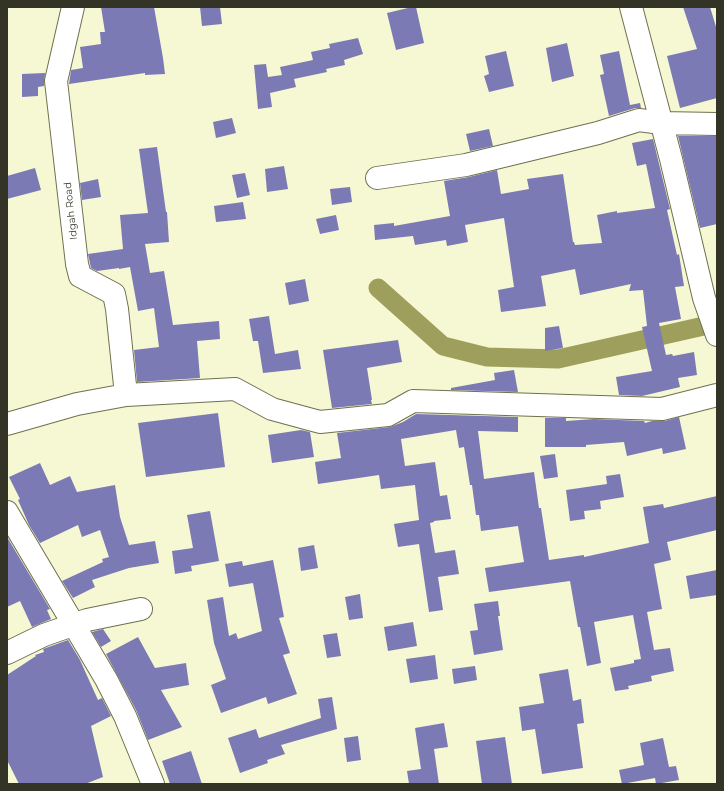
<!DOCTYPE html>
<style>
body{margin:0}
#map{position:relative;width:724px;height:791px;overflow:hidden;background:#f6f8d3;font-family:Montserrat,sans-serif}
canvas{display:block}
.frame{position:absolute;inset:0;border:8px solid #343426;pointer-events:none}
</style>
<div id="map">
<canvas width="724" height="791"></canvas>
<div class="frame"></div>
</div>
<script>
const c = document.querySelector('canvas').getContext('2d');
c.lineJoin = 'round';
function shape(rows) {
  const path = new Path2D();
  for (const r of rows) {
    path.moveTo(r[0], r[1]);
    for (let i = 2; i < r.length; i += 2) path.lineTo(r[i], r[i + 1]);
  }
  return path;
}
function stroke(path, color, width, dash) {
  c.strokeStyle = color;
  c.lineWidth = width;
  c.lineCap = dash ? 'butt' : 'round';
  c.setLineDash(dash || []);
  c.stroke(path);
}
function fill(path, color) {
  c.fillStyle = color;
  c.fill(path, 'evenodd');
}
function write(font, color, halo, rows, align = 'center') {
  c.font = font + ' Montserrat,sans-serif';
  c.lineWidth = 3;
  c.setLineDash([]);
  c.textBaseline = 'middle';
  c.strokeStyle = halo;
  c.fillStyle = color;
  for (const [text, x, y, turn = 0] of rows) {
    c.save();
    c.translate(x, y);
    c.rotate((+turn || 0) * Math.PI / 180);
    c.textAlign = isNaN(turn) ? turn : align;
    if (halo) c.strokeText(text, 0, 0);
    c.fillText(text, 0, 0);
    c.restore();
  }
}
stroke(shape([
 [378,288,443,346,487,357,558,359,717,323]
]), '#9e9f5c', 19);
fill(shape([
 [101,7,154,7,163,58,165,74,145,75,145,73,69,84,71,70,83,68,80,47,101,44,100,32,105,32],
 [200,7,220,7,222,24,202,26],
 [412,7,416,7,424,43,396,50,387,13],
 [683,7,710,7,717,30,717,98,680,108,667,56,697,49],
 [358,38,363,54,344,60,345,65,326,69,327,72,294,79,296,87,270,93,272,107,258,109,254,65,266,64,268,77,282,75,280,67,313,60,311,52,330,48,329,44],
 [567,43,574,76,552,82,546,48],
 [506,51,514,86,489,92,484,76,489,74,485,56],
 [619,51,630,105,640,103,641,108,635,108,609,116,600,75,604,74,600,55],
 [45,73,44,86,38,87,38,96,22,97,22,74],
 [232,118,236,133,216,138,213,122],
 [489,129,493,146,470,151,466,134],
 [678,136,717,136,717,224,700,228],
 [653,139,670,209,667,210,677,255,679,254,684,286,675,287,681,319,659,323,666,355,672,354,673,356,694,352,697,375,678,378,680,387,642,396,619,395,616,377,652,371,642,327,647,326,643,290,629,291,631,284,580,295,575,269,541,276,546,306,501,312,498,290,514,287,504,218,465,225,468,242,447,246,446,240,415,245,413,236,375,240,374,225,394,223,394,226,450,216,444,181,469,177,497,170,501,194,529,189,527,179,563,174,573,242,574,242,575,245,602,243,597,215,617,211,617,213,655,208,646,164,637,166,632,143],
 [157,147,166,212,167,212,169,242,145,244,150,273,164,271,173,325,219,321,220,339,197,341,200,378,137,382,134,350,159,347,154,308,138,311,130,267,119,269,119,268,97,271,91,268,88,254,123,249,120,215,148,213,139,149],
 [284,166,288,189,267,192,265,169],
 [35,168,41,190,7,199,7,176],
 [245,173,250,195,237,198,232,175],
 [98,179,101,197,82,200,80,183],
 [350,187,352,202,332,205,330,189],
 [243,202,246,219,216,222,214,206],
 [336,215,339,230,320,234,316,219],
 [305,279,309,301,289,305,285,283],
 [269,316,275,354,298,350,301,369,263,373,258,341,253,341,249,319],
 [559,326,563,348,545,351,545,328],
 [398,340,402,362,367,368,372,400,371,400,372,404,332,408,323,350],
 [514,370,518,392,451,390,451,388,495,380,494,373],
 [218,413,225,467,146,477,138,423],
 [416,414,518,417,518,432,478,431,484,479,534,472,539,508,541,508,549,560,584,555,584,557,649,543,643,507,663,504,664,508,717,496,717,530,667,542,671,560,654,564,662,609,647,612,654,650,670,648,674,671,651,676,652,681,628,686,629,689,615,691,610,668,634,663,634,660,641,659,633,615,594,622,601,663,587,666,580,627,578,627,570,581,489,592,485,568,524,562,518,526,481,531,479,515,476,515,472,485,470,485,464,447,459,448,456,430,401,439,405,466,435,462,440,496,447,495,451,519,434,521,434,522,430,523,435,553,455,550,459,574,438,577,443,610,429,612,419,544,398,547,394,524,419,520,415,485,381,489,379,475,318,484,315,462,341,458,337,433,390,427,403,422],
 [679,417,686,449,663,454,662,448,627,456,624,442,586,445,586,447,545,447,545,418,566,418,566,421,594,419,644,421,645,423,652,421,665,421],
 [301,430,310,432,314,457,272,463,268,435],
 [555,454,558,477,544,479,540,456],
 [40,463,50,485,70,476,77,492,115,485,120,517,129,545,155,541,159,563,129,568,92,580,95,587,73,598,62,581,103,562,102,559,109,557,100,530,82,537,78,525,40,543,29,525,18,500,20,499,9,477],
 [620,474,624,497,600,501,601,509,584,511,585,519,570,521,566,490,607,484,606,476],
 [210,511,219,561,191,566,192,571,175,574,172,551,193,548,187,515],
 [7,537,50,609,47,610,51,619,32,627,20,601,7,607],
 [314,545,318,568,301,571,298,548],
 [273,560,284,617,279,618,290,653,283,655,297,694,268,704,266,697,221,713,211,685,226,679,214,643,207,600,223,597,229,636,236,633,238,639,262,631,253,583,229,587,225,564,242,561,243,566],
 [717,570,717,595,690,599,686,576],
 [360,594,363,618,349,620,345,597],
 [498,601,500,616,498,616,503,650,474,655,470,631,478,630,474,604],
 [413,622,417,646,388,651,384,627],
 [103,629,111,641,101,647,92,632],
 [337,633,341,656,327,658,323,635],
 [138,637,155,668,186,663,189,685,161,690,182,727,148,740,136,710,106,654],
 [68,640,80,660,98,700,102,698,111,716,91,726,103,777,85,784,19,784,7,760,7,675,36,656,35,655,44,652,43,649],
 [435,655,438,679,410,683,406,659],
 [475,666,477,680,454,684,452,669],
 [568,669,573,701,581,699,584,723,577,724,583,768,542,774,535,729,522,731,519,707,544,703,539,674],
 [332,697,337,729,281,745,285,754,267,760,268,763,240,773,228,738,256,729,259,738,321,718,318,699],
 [444,723,448,747,434,749,439,784,409,784,407,771,421,769,415,728],
 [358,736,361,760,347,762,344,738],
 [505,737,512,784,482,784,476,741],
 [663,738,669,767,676,766,679,780,656,784,655,778,622,784,619,770,644,765,640,743],
 [191,751,202,784,170,784,162,761]
]), '#7b7ab5');
const minor = shape([
 [73,7,56,81,77,264,80,276,114,294,117,309,126,395],
 [631,7,671,159,704,298,717,335],
 [377,178,466,165,598,133,639,120,661,123,717,124],
 [7,424,77,404,126,395,235,389,272,409,320,422,388,415,413,401,662,409,717,395],
 [7,512,106,679,125,716,153,784],
 [7,653,44,635,87,620,141,609]
]);
stroke(minor, '#6e704f', 24);
stroke(minor, '#fff', 22);
write('10px', '#343426', '#fff', [
 ["Idgah Road",71,211,-96]
]);
</script>
